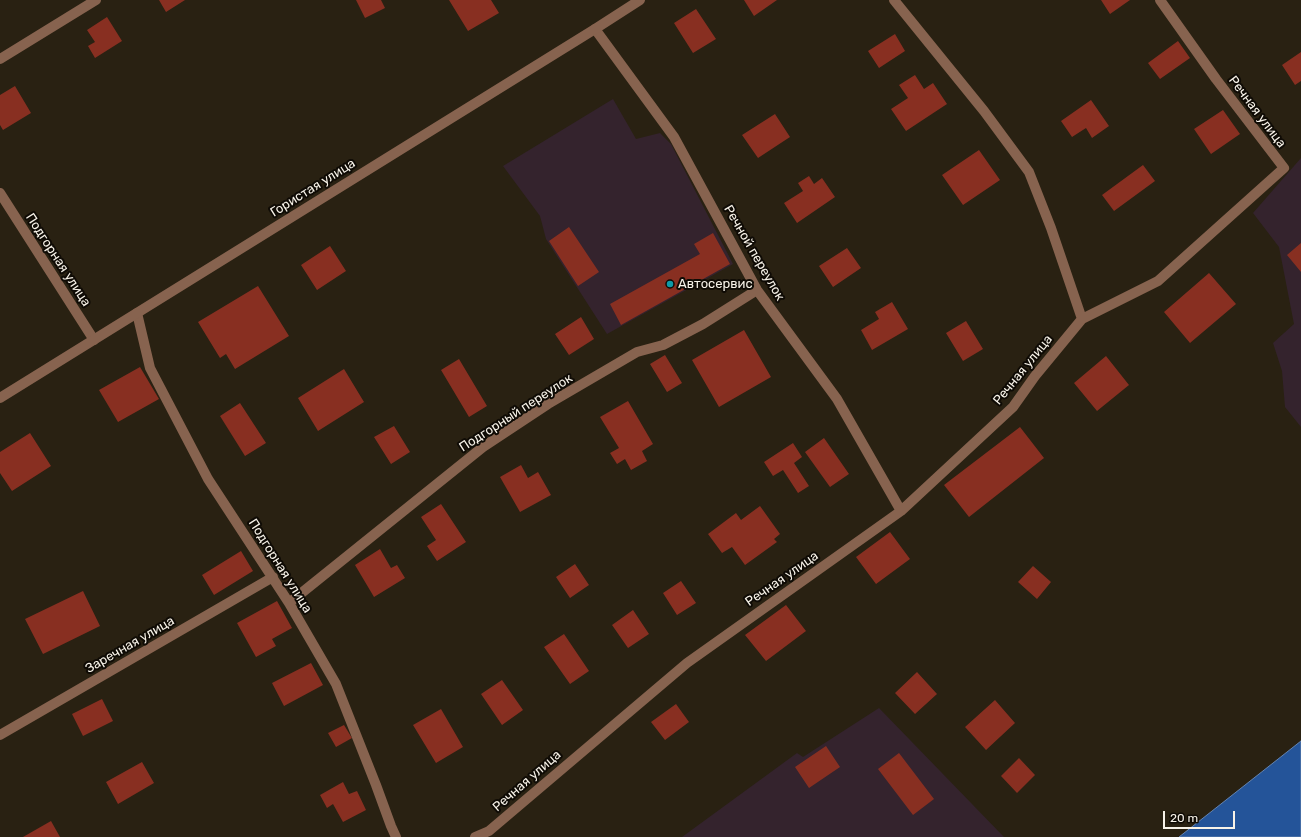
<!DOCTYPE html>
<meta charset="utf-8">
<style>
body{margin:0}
#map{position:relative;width:1301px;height:837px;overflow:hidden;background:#292112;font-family:Rubik,sans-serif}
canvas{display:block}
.scale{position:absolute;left:1163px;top:811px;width:72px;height:18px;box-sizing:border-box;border:2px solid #f8f3e9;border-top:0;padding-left:5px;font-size:12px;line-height:14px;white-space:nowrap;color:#f8f3e9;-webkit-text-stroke:3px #0f0b05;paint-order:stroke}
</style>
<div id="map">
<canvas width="1301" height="837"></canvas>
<div class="scale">20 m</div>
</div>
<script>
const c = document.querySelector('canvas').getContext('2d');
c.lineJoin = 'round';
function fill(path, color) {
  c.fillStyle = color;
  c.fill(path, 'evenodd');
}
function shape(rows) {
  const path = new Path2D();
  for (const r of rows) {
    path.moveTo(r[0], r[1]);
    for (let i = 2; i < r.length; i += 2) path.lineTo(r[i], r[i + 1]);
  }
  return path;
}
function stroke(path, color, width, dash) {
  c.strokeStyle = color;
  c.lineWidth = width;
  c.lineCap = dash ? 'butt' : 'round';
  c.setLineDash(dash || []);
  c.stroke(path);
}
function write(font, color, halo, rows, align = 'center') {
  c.font = font + ' Rubik,sans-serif';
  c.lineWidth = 4;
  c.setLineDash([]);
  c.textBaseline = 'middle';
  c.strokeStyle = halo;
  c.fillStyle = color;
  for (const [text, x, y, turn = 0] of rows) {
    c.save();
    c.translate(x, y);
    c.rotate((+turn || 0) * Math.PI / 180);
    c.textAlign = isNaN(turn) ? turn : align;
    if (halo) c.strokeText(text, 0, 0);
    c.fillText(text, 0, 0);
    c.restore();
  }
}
fill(shape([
 [613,99,636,139,660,133,671,144,733,264,607,334,546,239,540,216,503,166],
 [1301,158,1301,427,1285,407,1282,371,1273,343,1294,324,1279,247,1253,213],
 [879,708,1004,837,682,837,797,753,803,757]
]), '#34232d');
const water = shape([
 [1301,741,1301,837,1179,837,1301,741]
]);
fill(water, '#245499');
stroke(water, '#6484b1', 1);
fill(shape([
 [159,0,185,0,166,12],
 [356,0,381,0,385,8,365,18],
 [449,0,491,0,499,13,468,31],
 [744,0,777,0,754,16],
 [1101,0,1130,0,1110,14],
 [696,9,716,39,693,53,674,23],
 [107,17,122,41,95,58,88,46,95,42,87,30],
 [895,34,905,51,879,68,868,51],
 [1178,41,1190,58,1160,79,1148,63],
 [1301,52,1301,81,1295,85,1282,65],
 [915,75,924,89,933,83,947,104,906,131,891,109,908,98,899,85],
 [15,86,31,113,3,130,0,125,0,95],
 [1091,100,1109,126,1092,138,1086,128,1072,137,1061,121],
 [1223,110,1240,134,1211,154,1194,129],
 [775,114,790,137,758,158,742,135],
 [979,150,1000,180,963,205,942,175],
 [1143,165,1155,181,1114,211,1102,195],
 [809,176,814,184,822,178,835,197,797,223,784,203,803,191,798,183],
 [569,227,599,272,578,286,549,241],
 [713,233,730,264,621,325,610,304,700,254,694,244],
 [1301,243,1301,272,1287,255],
 [330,246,346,271,317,290,301,265],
 [847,248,861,268,833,287,819,266],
 [1209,273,1236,304,1190,343,1164,312],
 [258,286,289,336,235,369,226,354,220,358,198,322],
 [892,302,908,329,872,350,861,330,879,319,875,312],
 [581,317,594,339,569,355,555,334],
 [966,321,983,349,963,361,946,333],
 [744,330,771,377,719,407,692,360],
 [665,355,682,383,667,392,650,364],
 [1106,356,1129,385,1097,411,1074,383],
 [459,359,487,406,469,417,441,370],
 [140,367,159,399,118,422,99,390],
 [344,369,364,402,318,431,298,398],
 [628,401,653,444,642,451,647,461,631,470,625,459,617,464,610,453,619,448,600,417],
 [240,403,266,443,245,456,220,416],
 [394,426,410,452,391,464,374,437],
 [1020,427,1044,458,969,517,944,485],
 [30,433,51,466,12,491,0,473,0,452],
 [824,438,849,474,830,487,805,452],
 [793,443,802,457,794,463,809,486,798,493,783,470,773,476,764,462],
 [521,465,528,478,538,472,551,495,520,512,500,477],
 [441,504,466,542,437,561,427,546,436,540,421,517],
 [760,506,780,534,774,539,777,542,745,565,732,547,722,553,708,534,736,513,741,520],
 [890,532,910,559,876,584,856,557],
 [380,549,391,568,397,565,405,578,374,597,355,565],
 [241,551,253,571,214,595,202,575],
 [575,564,589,585,570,598,556,577],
 [1033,566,1051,582,1037,599,1018,582],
 [681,581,696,603,677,615,663,593],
 [83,591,100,626,43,654,25,619],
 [277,601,292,628,272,639,276,646,256,657,237,623],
 [786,605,806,631,766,661,745,635],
 [633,610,649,634,628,648,612,625],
 [564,634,589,671,570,684,544,647],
 [311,663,323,685,284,706,272,683],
 [917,672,937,694,915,714,895,693],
 [502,680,523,710,502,725,481,694],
 [102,699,113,721,83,736,72,714],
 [995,700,1015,723,986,750,965,727],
 [676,704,689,722,665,740,651,722],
 [441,709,463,747,436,763,413,725],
 [344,725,352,738,336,747,328,733],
 [826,746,840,767,809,788,795,767],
 [899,753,934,799,913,815,878,769],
 [1019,758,1035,775,1017,793,1001,776],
 [142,762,154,783,118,804,106,782],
 [343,782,349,794,357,791,366,810,343,822,333,804,327,808,320,795],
 [51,821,60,837,23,837]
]), '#882f21');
stroke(shape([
 [894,0,984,111,1029,172,1051,228,1082,319],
 [595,29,674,137,757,290,837,399,901,511],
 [0,59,96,0],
 [0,193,94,340],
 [137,313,150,368,208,479,289,603,336,684,376,785,391,826,396,837],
 [289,603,483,447,548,404,637,352,663,345,703,324,757,290],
 [0,735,273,577],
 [475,837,489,831,687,663,901,511,1013,407,1035,376,1082,319,1158,281,1284,168,1216,79,1160,0]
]), '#87634f', 10);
stroke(shape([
 [0,398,595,29,640,0]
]), '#87634f', 10);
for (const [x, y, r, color] of [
 [670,284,4,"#0f9aa8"]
]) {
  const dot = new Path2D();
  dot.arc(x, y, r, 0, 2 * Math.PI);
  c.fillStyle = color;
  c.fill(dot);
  stroke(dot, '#0f0b05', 1.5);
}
write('13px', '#f8f3e9', '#0f0b05', [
 ["Речная улица",1257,112,53],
 ["Гористая улица",313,188,-32],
 ["Речной переулок",754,253,60],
 ["Подгорная улица",58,260,57],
 ["Речная улица",1023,370,-51],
 ["Подгорный переулок",516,413,-33],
 ["Подгорная улица",280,566,58],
 ["Речная улица",782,579,-35],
 ["Заречная улица",130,645,-30],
 ["Речная улица",527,781,-41]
]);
write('13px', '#f8f3e9', '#0f0b05', [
 ["Автосервис",678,284]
], 'left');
</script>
